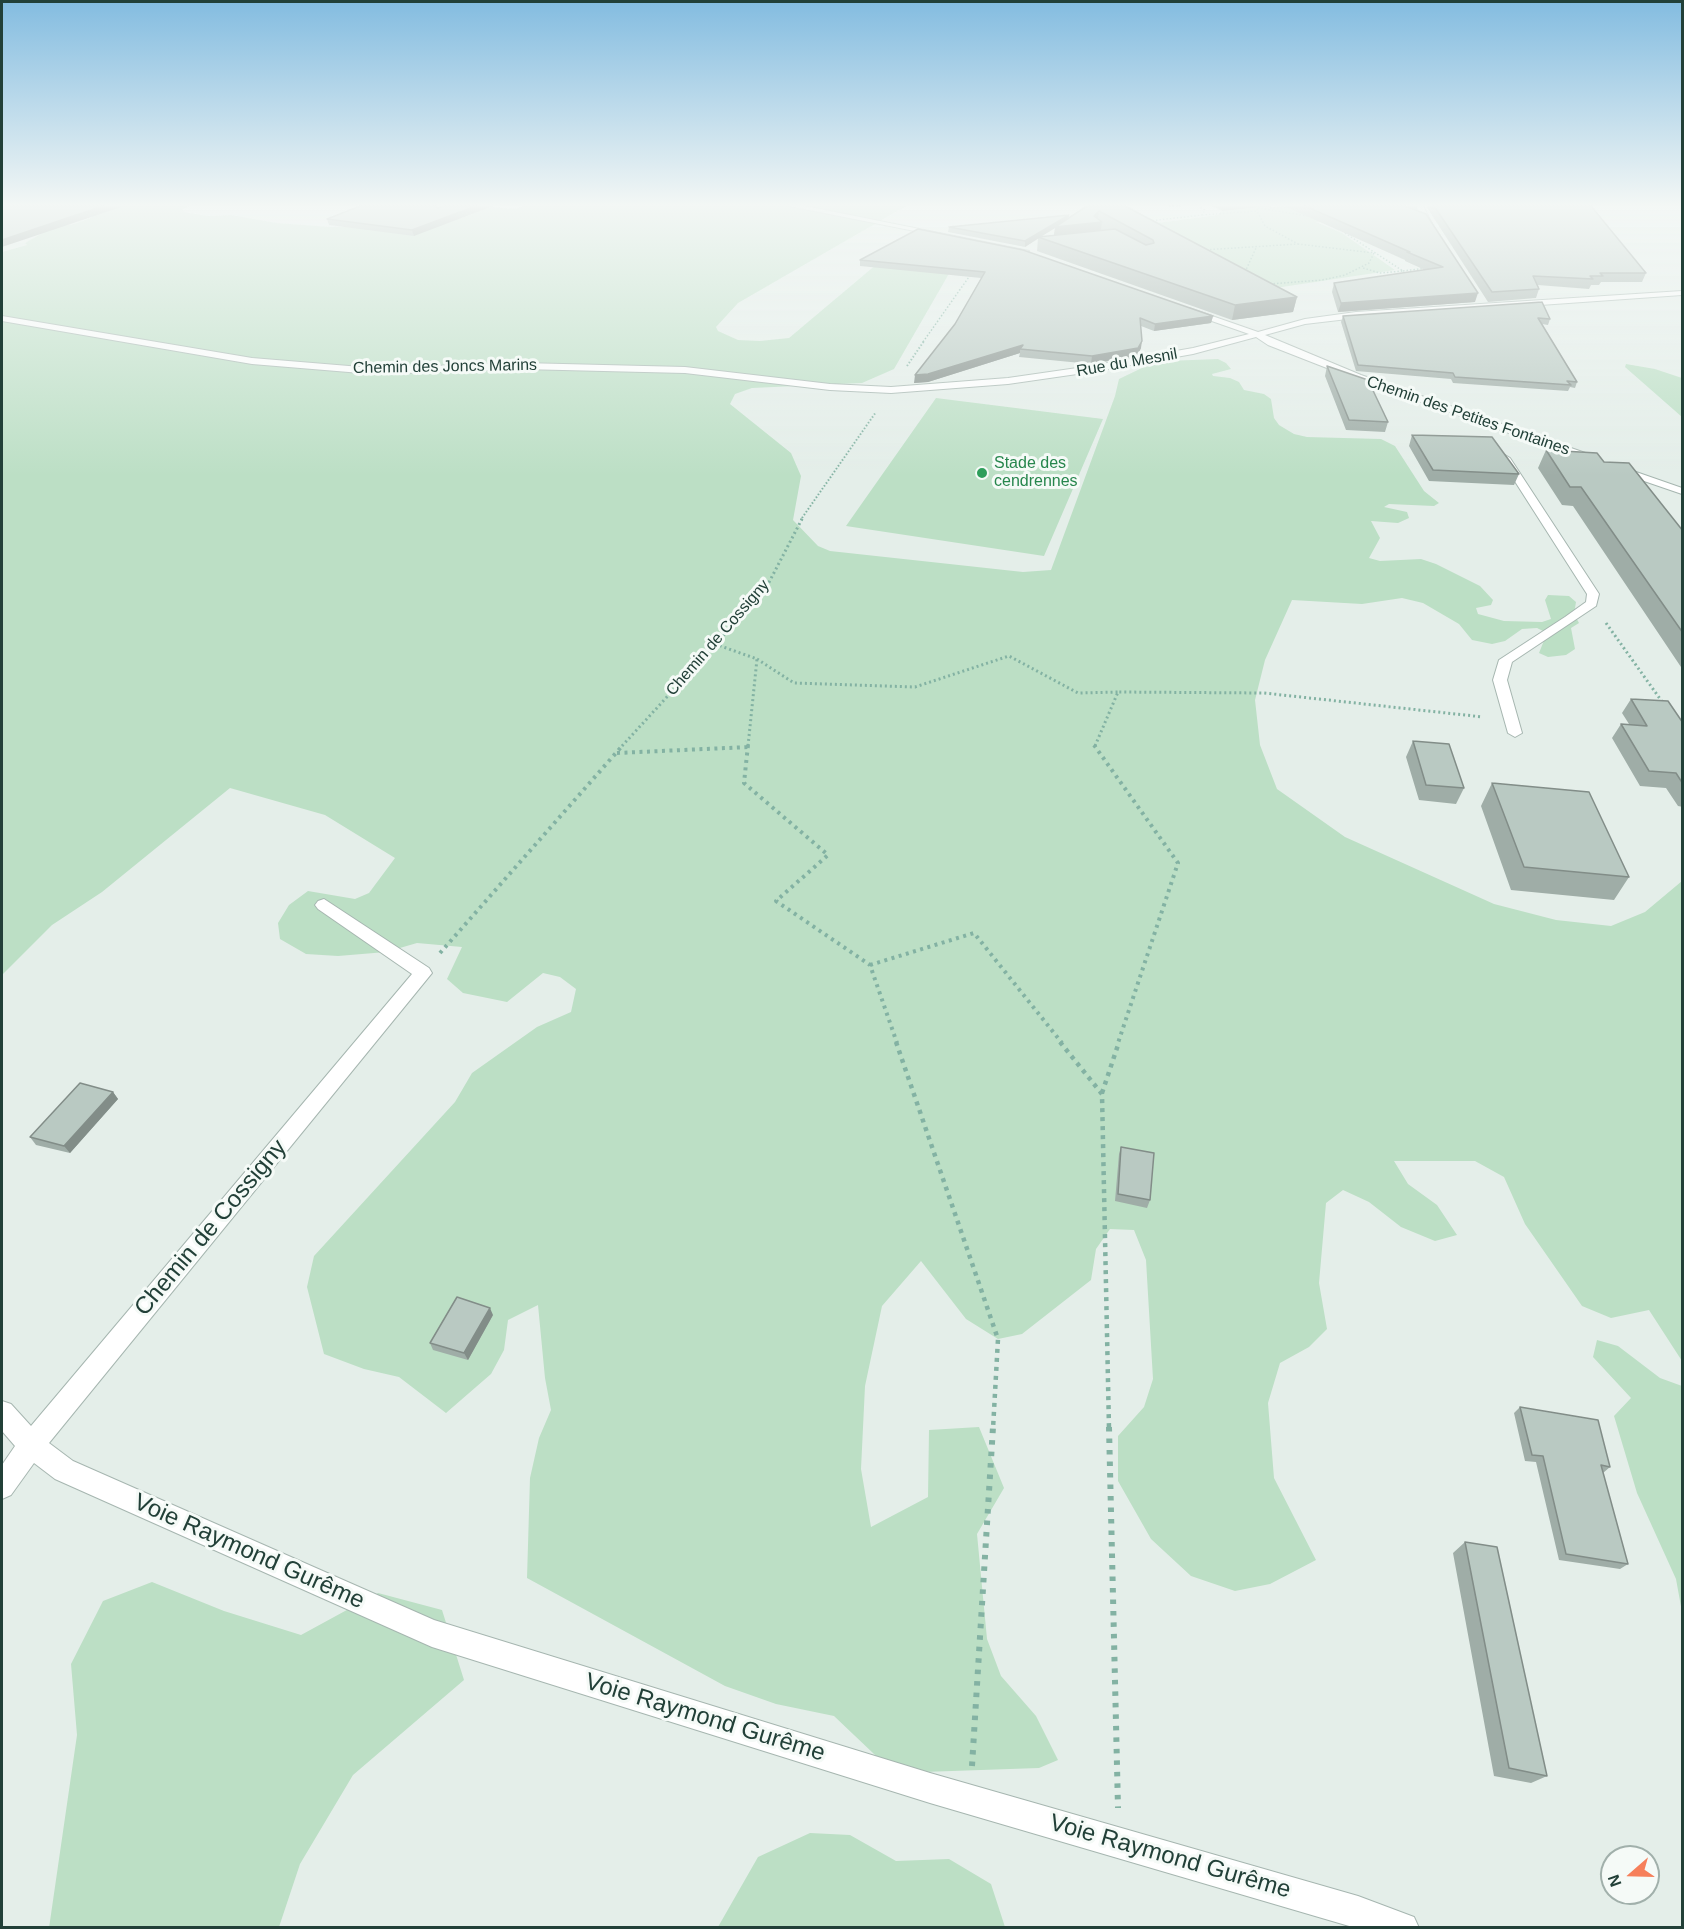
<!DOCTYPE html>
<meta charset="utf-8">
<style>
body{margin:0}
#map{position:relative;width:1684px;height:1929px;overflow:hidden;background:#e4eee9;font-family:Helvetica,sans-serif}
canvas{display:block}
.frame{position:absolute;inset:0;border:3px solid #224038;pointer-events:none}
.north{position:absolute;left:1600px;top:1845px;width:60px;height:60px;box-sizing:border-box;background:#f5faf7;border:2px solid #a1b0ab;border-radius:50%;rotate:250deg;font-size:16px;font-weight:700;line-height:24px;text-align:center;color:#224038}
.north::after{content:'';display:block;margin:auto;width:21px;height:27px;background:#f67f5a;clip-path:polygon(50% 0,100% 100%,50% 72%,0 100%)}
</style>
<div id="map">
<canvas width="1684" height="1929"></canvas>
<div class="frame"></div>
<div class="north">N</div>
</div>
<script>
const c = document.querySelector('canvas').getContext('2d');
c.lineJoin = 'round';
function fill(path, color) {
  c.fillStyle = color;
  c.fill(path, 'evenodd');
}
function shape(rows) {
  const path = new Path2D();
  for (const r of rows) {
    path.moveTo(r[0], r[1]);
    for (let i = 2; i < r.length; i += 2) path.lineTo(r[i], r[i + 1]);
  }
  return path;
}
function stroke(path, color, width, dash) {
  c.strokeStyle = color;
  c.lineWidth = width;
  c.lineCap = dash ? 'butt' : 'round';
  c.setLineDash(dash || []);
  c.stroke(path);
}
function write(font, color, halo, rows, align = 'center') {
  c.font = font + ' Helvetica,sans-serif';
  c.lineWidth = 6;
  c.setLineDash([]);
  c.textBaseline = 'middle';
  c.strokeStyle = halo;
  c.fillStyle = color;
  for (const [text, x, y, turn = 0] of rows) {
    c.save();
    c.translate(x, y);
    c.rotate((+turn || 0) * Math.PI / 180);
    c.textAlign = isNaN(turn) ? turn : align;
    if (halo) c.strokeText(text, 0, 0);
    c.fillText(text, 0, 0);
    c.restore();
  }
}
fill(shape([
 [78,206,189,206,182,209,184,212,208,216,231,215,277,223,330,227,438,225,473,214,468,206,517,209,524,206,906,206,738,303,716,327,718,331,738,340,760,341,789,338,890,253,954,265,894,369,862,383,752,388,735,394,730,404,791,453,801,476,793,520,818,546,830,551,1023,572,1051,570,1115,396,1119,379,1146,366,1166,361,1218,359,1226,363,1231,369,1212,374,1213,376,1230,378,1239,382,1244,390,1264,394,1271,399,1274,418,1279,425,1294,434,1307,437,1381,439,1395,446,1424,491,1439,503,1434,506,1389,504,1384,507,1407,512,1409,518,1398,523,1371,521,1380,538,1369,558,1380,561,1421,559,1436,564,1480,586,1493,600,1491,605,1476,608,1478,614,1504,621,1542,622,1551,619,1545,600,1548,595,1569,596,1576,602,1574,614,1579,623,1571,628,1575,649,1566,655,1548,657,1539,653,1547,633,1537,628,1522,629,1505,641,1492,644,1472,640,1459,624,1423,603,1402,598,1362,604,1292,600,1265,660,1255,700,1260,745,1277,789,1345,837,1494,904,1556,920,1611,926,1645,912,1682,881,1682,1361,1649,1310,1611,1318,1582,1306,1525,1224,1504,1177,1475,1161,1394,1161,1408,1184,1437,1205,1457,1235,1435,1241,1401,1227,1369,1202,1343,1190,1326,1203,1319,1283,1327,1329,1309,1347,1280,1363,1268,1403,1274,1478,1316,1560,1270,1584,1235,1591,1191,1576,1151,1539,1118,1481,1118,1436,1144,1407,1153,1379,1146,1260,1134,1230,1110,1229,1096,1249,1091,1280,1022,1334,998,1339,966,1319,921,1261,882,1306,865,1386,861,1469,871,1527,928,1497,929,1430,979,1427,1004,1488,977,1534,987,1639,1001,1676,1036,1716,1058,1760,1039,1768,894,1773,834,1716,776,1704,725,1686,527,1578,530,1478,539,1438,551,1410,545,1378,538,1305,508,1320,504,1350,491,1374,446,1413,399,1377,364,1369,324,1354,307,1287,314,1256,455,1102,472,1073,537,1027,571,1012,576,989,560,977,543,973,507,1002,463,993,447,979,462,947,417,943,386,952,338,956,306,954,280,939,278,923,289,905,308,891,355,899,369,893,395,858,325,815,230,788,102,892,52,925,2,975,2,252,27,245,25,243,53,227,74,224,91,218,92,215],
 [1262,206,1321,208,1345,218,1316,222,1342,233,1395,270,1262,290,1157,223,1218,215,1225,207],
 [1626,364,1655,369,1682,378,1682,417,1625,367],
 [936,398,1103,419,1044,556,846,526],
 [1597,1340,1618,1346,1660,1378,1682,1386,1682,1612,1676,1579,1637,1493,1614,1416,1631,1398,1593,1357],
 [152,1582,224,1611,301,1635,378,1593,442,1610,464,1680,353,1775,300,1864,279,1927,49,1928,77,1735,71,1664,103,1601],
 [810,1833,850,1835,896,1861,949,1859,991,1884,1005,1927,718,1927,758,1857]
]), '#bcdfc5');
const street = shape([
 [789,206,805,206,1029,251,1025,253,789,206],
 [1416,206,1423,206,1438,235,1432,235,1416,206],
 [1682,291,1682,295,1356,318,1305,324,1265,335,1361,375,1594,456,1594,460,1590,461,1355,379,1268,345,1256,337,1193,354,1091,372,1008,384,891,393,830,390,685,373,522,369,373,374,252,364,2,321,2,316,252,358,373,368,522,363,685,367,830,384,891,387,1008,378,1091,366,1193,348,1249,334,1186,312,1189,308,1258,332,1305,319,1356,312,1682,291],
 [1505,455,1510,458,1599,594,1596,606,1512,662,1507,680,1522,733,1515,737,1508,733,1493,680,1499,660,1565,617,1586,602,1587,594,1500,458,1505,455],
 [1616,465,1682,488,1682,494,1612,470,1612,466,1616,465],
 [324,899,429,968,432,973,49,1443,73,1461,434,1620,930,1773,1358,1896,1414,1917,1419,1928,1356,1928,930,1803,432,1647,55,1479,34,1463,11,1495,2,1499,2,1465,15,1446,2,1431,2,1401,11,1404,31,1426,412,974,318,909,315,905,318,901,324,899]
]);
stroke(street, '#a6b6b0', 2);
stroke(shape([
 [1169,206,1183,206],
 [1258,208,1308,216],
 [1270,208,1290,207],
 [1202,215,1257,211],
 [1149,221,1202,215,1205,210,1199,206],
 [1345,233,1403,271,1380,273,1363,268],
 [1203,250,1298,244,1265,226,1257,211,1258,206],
 [1403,271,1426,268],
 [1245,272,1256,248],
 [1270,284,1322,280,1345,275,1369,263,1374,253,1298,244],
 [923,342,971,274]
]), '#83b2a3', 1.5, [1.5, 2]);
stroke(shape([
 [907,366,924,341],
 [802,518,876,412]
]), '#83b2a3', 2, [1.5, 2]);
stroke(shape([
 [1606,623,1663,703],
 [715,644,757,659,748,746],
 [757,659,794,683,915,687,1009,656,1078,693,1118,692],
 [622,746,765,590,803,517],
 [1095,746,1118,692,1264,693,1483,717]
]), '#83b2a3', 3, [2, 3]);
stroke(shape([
 [748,745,744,783,828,855,776,901,870,965,897,1043],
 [1094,745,1178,863,1118,1043],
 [617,753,749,747],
 [440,953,623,745],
 [870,965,974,933,1062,1043]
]), '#83b2a3', 4, [3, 4.5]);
stroke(shape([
 [896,1042,998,1339,993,1429],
 [1060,1042,1102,1094,1109,1429],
 [1102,1093,1119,1042]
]), '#83b2a3', 4.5, [4, 5]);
stroke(shape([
 [1109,1427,1118,1808],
 [972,1766,993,1427]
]), '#83b2a3', 6, [4.5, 7]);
fill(street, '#fff');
fill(shape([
 [1087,206,1125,206,1297,297,1293,312,1232,320,1037,251,1038,238,1025,247,948,232,949,227,1069,215,1068,218],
 [1055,228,1054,236,1039,237],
 [1212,206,1265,206,1222,211],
 [1284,206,1417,206,1416,211,1475,302,1338,312,1332,292,1334,283,1425,270,1405,261,1405,260],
 [1426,206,1591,206,1646,273,1642,282,1601,282,1599,285,1591,285,1589,289,1538,285,1539,289,1536,298,1488,302],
 [437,208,414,236,329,225,327,219],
 [918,229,1213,316,1211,323,1154,331,1141,326,1141,348,1137,356,1091,364,1019,357,1020,353,928,382,914,383,955,324,981,278,860,266,860,260],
 [1542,302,1550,319,1548,325,1542,324,1577,382,1575,388,1570,387,1568,391,1453,383,1451,379,1356,371,1341,322,1343,316],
 [1327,366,1388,422,1385,432,1346,430,1325,376],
 [1412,435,1519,474,1514,485,1429,481,1409,446],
 [1546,450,1604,462,1683,531,1683,670,1573,506,1562,505,1538,468],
 [1631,699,1683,723,1683,807,1678,806,1666,788,1640,786,1612,738,1621,724,1629,724,1622,713],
 [1413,741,1464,788,1456,804,1419,800,1406,757],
 [1492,783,1629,877,1614,900,1511,890,1481,806],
 [113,1092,118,1099,70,1153,36,1145,30,1137],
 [1121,1147,1150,1200,1147,1208,1115,1201,1119,1154],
 [493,1315,468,1360,433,1350,430,1343],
 [1520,1407,1610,1467,1603,1473,1628,1564,1620,1569,1559,1560,1536,1462,1525,1461,1514,1413],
 [1465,1542,1547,1776,1531,1783,1494,1776,1453,1553]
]), '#9fada7');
fill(shape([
 [103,206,124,206,2,247,2,240],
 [476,206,493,206,414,236,412,230],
 [1223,206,1265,206,1222,211],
 [1099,211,1097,222,1102,222,1100,235,1053,241,1055,228,1025,247,1025,241,1069,215,1068,219,1094,216],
 [1478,293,1475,302,1338,312,1341,303],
 [1297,297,1293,312,1232,320,1235,305],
 [1213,316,1211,323,1154,331,1155,324],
 [1142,341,1141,348,1137,356,1091,364,1092,356],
 [1023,345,1020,349,1020,353,928,382,914,383,915,375],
 [113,1092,118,1099,70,1153,64,1146],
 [490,1308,493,1315,468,1360,464,1353]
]), '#828d88');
const building = shape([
 [2,206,103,206,2,240,2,206],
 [360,206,435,206,438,208,443,206,476,206,412,230,327,219,360,206],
 [1087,206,1125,206,1297,297,1235,305,1038,237,1115,229,1146,245,1154,243,1153,240,1099,211,1094,216,1102,222,1055,227,1087,206],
 [1305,206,1405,206,1426,214,1478,293,1341,303,1334,283,1443,267,1407,252,1410,252,1305,206],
 [1434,206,1591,206,1646,273,1600,273,1603,276,1590,276,1593,279,1533,276,1539,289,1492,292,1434,206],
 [1069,215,1025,241,949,227,1069,215],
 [918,229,1023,250,1213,316,1155,324,1140,318,1142,341,1138,348,1092,356,1020,349,1023,345,928,374,915,375,955,324,985,272,860,260,918,229],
 [1542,302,1550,319,1538,318,1577,382,1567,381,1571,385,1455,377,1453,373,1358,365,1343,316,1542,302],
 [1327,366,1368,380,1388,422,1349,420,1327,366],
 [1412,435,1492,437,1519,474,1433,470,1412,435],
 [1546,450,1597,453,1604,462,1629,463,1683,531,1683,633,1581,487,1570,487,1546,450],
 [1631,699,1668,701,1683,723,1683,784,1676,773,1649,771,1621,724,1647,726,1631,699],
 [1413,741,1449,744,1464,788,1426,785,1413,741],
 [1492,783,1589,792,1629,877,1524,867,1492,783],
 [80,1083,113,1092,64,1146,30,1137,80,1083],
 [1121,1147,1154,1153,1150,1200,1118,1194,1121,1147],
 [457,1297,490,1308,464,1353,430,1343,457,1297],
 [1520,1407,1598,1420,1610,1467,1601,1465,1628,1564,1566,1554,1543,1456,1532,1455,1520,1407],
 [1465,1542,1497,1547,1547,1776,1509,1768,1465,1542]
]);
fill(building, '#b9c9c2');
stroke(building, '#828d88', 1.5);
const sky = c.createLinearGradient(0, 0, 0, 476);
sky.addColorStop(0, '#83bce0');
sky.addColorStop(0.43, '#f3f7f5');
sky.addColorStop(1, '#f3f7f500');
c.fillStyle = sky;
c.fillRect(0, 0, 1684, 476);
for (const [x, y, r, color] of [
 [982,473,6,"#2e9e5b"]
]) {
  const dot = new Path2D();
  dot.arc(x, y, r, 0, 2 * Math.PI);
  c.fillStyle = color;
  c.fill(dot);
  stroke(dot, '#f5faf7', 2);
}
write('16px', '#224038', '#f5faf7', [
 ["Rue du Mesnil",1127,363,-10],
 ["Chemin des Joncs Marins",445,367,-1],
 ["Chemin des Petites Fontaines",1468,416,19],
 ["Chemin de Cossigny",718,638,-49]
]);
write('16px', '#27864d', '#f5faf7', [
 ["Stade des",994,464],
 ["cendrennes",994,482]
], 'left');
write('24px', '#224038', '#f5faf7', [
 ["Chemin de Cossigny",211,1228,-50],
 ["Voie Raymond Gurême",249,1552,24],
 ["Voie Raymond Gurême",705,1718,17],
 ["Voie Raymond Gurême",1170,1857,16]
]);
</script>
